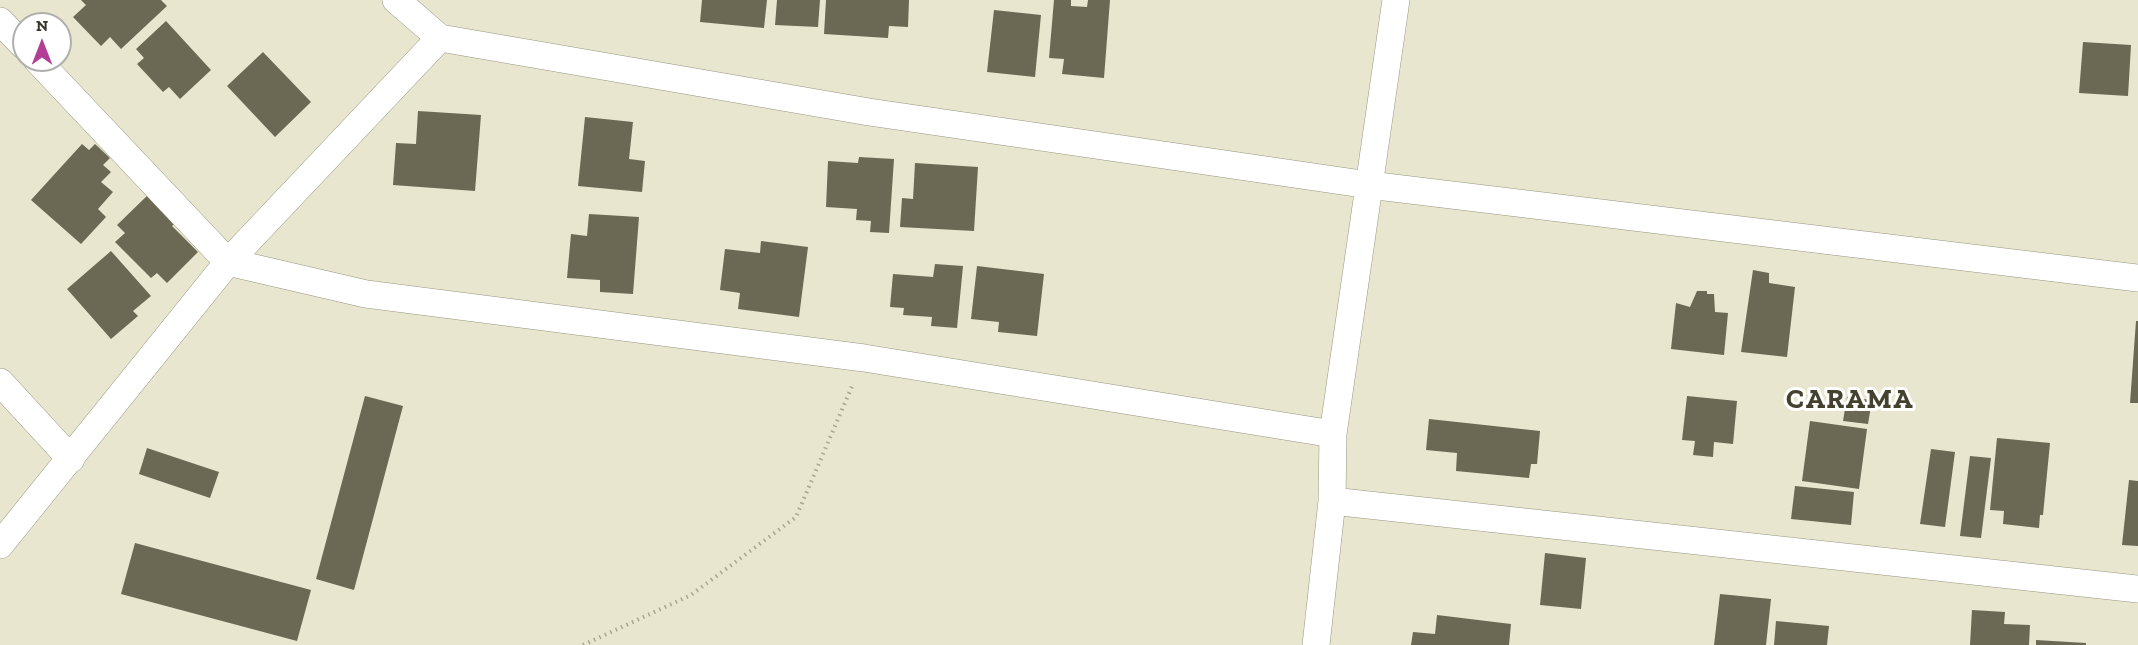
<!DOCTYPE html>
<style>
body{margin:0}
#map{position:relative;width:2138px;height:645px;overflow:hidden;background:#e8e6ce;font-family:"Zilla Slab",serif}
canvas{display:block}
.north{position:absolute;left:12px;top:12px;width:60px;height:60px;box-sizing:border-box;background:#fff;border:2px solid #afafab;border-radius:50%;rotate:0deg;font-size:16px;font-weight:700;line-height:24px;text-align:center;color:#38372e}
.north::after{content:'';display:block;margin:auto;width:21px;height:27px;background:#b33e96;clip-path:polygon(50% 0,100% 100%,50% 72%,0 100%)}
</style>
<div id="map">
<canvas width="2138" height="645"></canvas>
<div class="north">N</div>
</div>
<script>
const c = document.querySelector('canvas').getContext('2d');
c.lineJoin = 'round';
function fill(path, color) {
  c.fillStyle = color;
  c.fill(path, 'evenodd');
}
function shape(rows) {
  const path = new Path2D();
  for (const r of rows) {
    path.moveTo(r[0], r[1]);
    for (let i = 2; i < r.length; i += 2) path.lineTo(r[i], r[i + 1]);
  }
  return path;
}
function stroke(path, color, width, dash) {
  c.strokeStyle = color;
  c.lineWidth = width;
  c.lineCap = dash ? 'butt' : 'round';
  c.setLineDash(dash || []);
  c.stroke(path);
}
function write(font, color, halo, rows, align = 'center') {
  c.font = font + ' "Zilla Slab",serif';
  c.lineWidth = 6;
  c.setLineDash([]);
  c.textBaseline = 'middle';
  c.strokeStyle = halo;
  c.fillStyle = color;
  for (const [text, x, y, turn = 0] of rows) {
    c.save();
    c.translate(x, y);
    c.rotate((+turn || 0) * Math.PI / 180);
    c.textAlign = isNaN(turn) ? turn : align;
    if (halo) c.strokeText(text, 0, 0);
    c.fillText(text, 0, 0);
    c.restore();
  }
}
fill(shape([
 [81,0,161,0,167,6,121,49,110,37,101,46,73,17,86,5],
 [702,0,767,0,764,28,700,22],
 [777,0,820,0,818,27,775,25],
 [826,0,909,0,908,27,889,26,888,38,824,34],
 [1054,0,1071,0,1071,6,1087,7,1088,0,1110,0,1104,78,1062,74,1064,59,1049,58],
 [994,10,1041,15,1035,77,987,72],
 [166,21,211,70,180,99,169,87,163,92,137,64,144,58,136,49],
 [2083,42,2131,45,2128,96,2079,93],
 [263,52,311,102,275,137,227,86],
 [418,111,481,115,475,191,393,185,396,143,416,144],
 [585,117,633,122,629,159,645,161,642,192,578,186],
 [82,144,89,150,95,144,110,158,103,165,111,172,101,182,113,192,98,209,106,217,81,244,31,200],
 [859,157,894,159,889,233,870,232,871,221,856,220,857,209,826,207,828,161,858,163],
 [915,163,978,167,974,231,900,227,902,198,913,199],
 [151,192,178,220,172,226,198,252,167,283,157,273,151,278,115,242,125,233,117,225],
 [589,214,639,217,633,294,600,292,600,280,567,278,571,234,587,236],
 [761,241,808,247,799,317,738,309,740,293,720,290,725,249,760,253],
 [111,251,151,296,133,311,138,316,111,339,67,289],
 [935,264,963,266,957,328,931,326,932,317,903,315,904,308,890,307,893,274,933,277],
 [977,266,1044,274,1037,336,998,332,999,322,971,319],
 [1753,270,1769,273,1769,283,1795,287,1787,357,1741,352],
 [1697,291,1707,291,1707,294,1714,294,1715,312,1728,313,1724,355,1671,349,1676,303,1690,307],
 [2136,321,2138,321,2138,403,2130,403],
 [365,396,403,406,354,590,316,579],
 [1687,396,1737,401,1733,444,1714,442,1713,457,1693,455,1695,441,1682,440],
 [1847,397,1872,400,1868,424,1843,421],
 [1429,419,1540,431,1537,464,1531,464,1529,478,1456,471,1457,453,1426,450],
 [1810,421,1867,429,1859,489,1802,481],
 [1997,438,2050,443,2043,515,2040,515,2039,528,2003,524,2004,511,1990,510],
 [147,448,219,472,210,498,139,474],
 [1931,449,1955,452,1945,527,1920,524],
 [1970,456,1991,458,1981,538,1960,536],
 [2129,480,2138,481,2138,546,2122,545],
 [1795,486,1854,492,1851,525,1791,519],
 [135,543,311,590,297,641,121,594],
 [1545,553,1586,558,1581,609,1540,605],
 [1720,594,1771,599,1766,645,1714,645],
 [1972,610,2005,612,2004,624,2030,625,2029,645,1970,645],
 [1437,615,1511,624,1509,645,1411,645,1413,632,1435,634],
 [1776,621,1829,626,1827,645,1774,645],
 [2036,640,2086,643,2086,645,2036,645]
]), '#6b6854');
const street = shape([
 [396,0,440,38,869,112,1369,185,2138,278],
 [0,21,24,46],
 [37,60,228,262,366,294,864,358,1333,434],
 [0,382,71,459],
 [1332,501,2138,589],
 [0,545,228,262,440,38],
 [1316,645,1332,501,1333,434,1396,0]
]);
stroke(street, '#989680', 28);
stroke(shape([
 [583,645,691,595,796,517,853,384]
]), '#a8a694', 4, [1.5, 4.5]);
stroke(street, '#fff', 27);
c.letterSpacing = '1.5px';
write('bold 28px', '#44422f', '#fff', [
 ["CARAMA",1850,400]
]);
c.letterSpacing = '0px';
</script>
